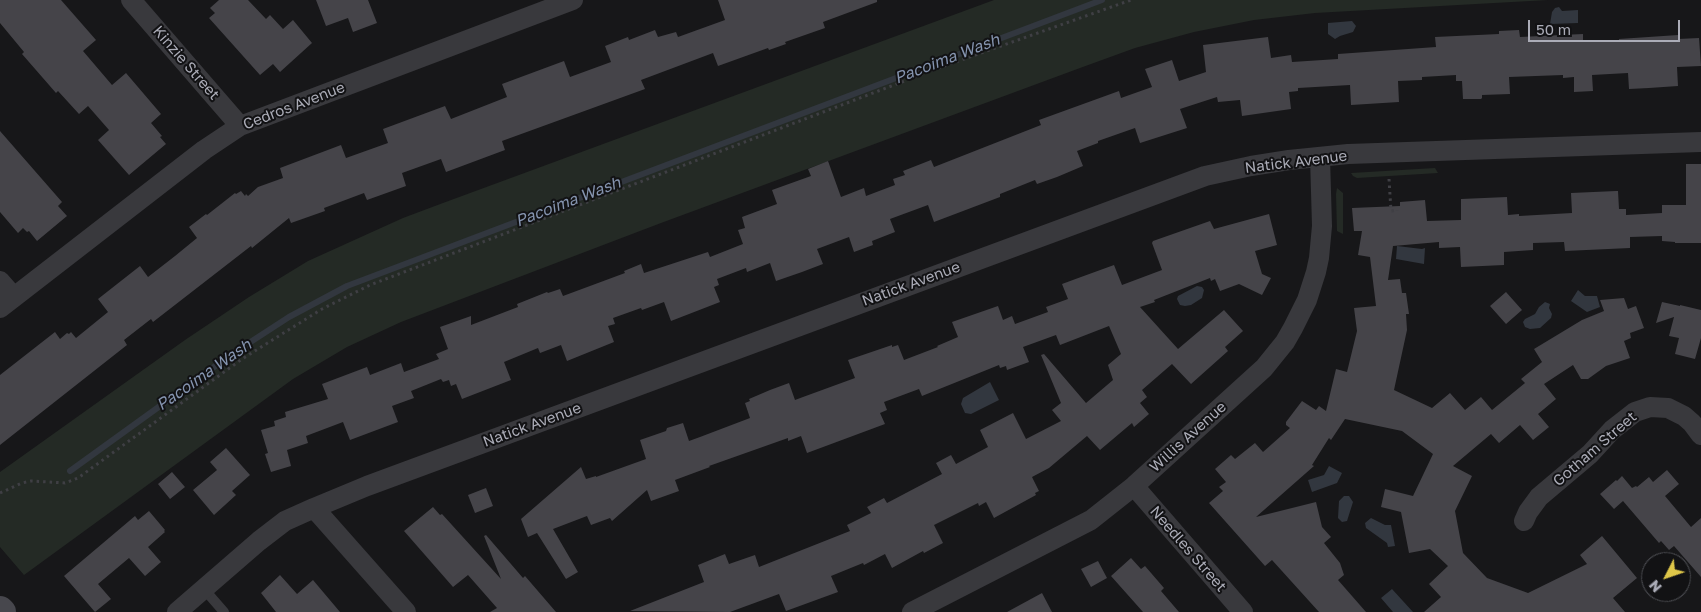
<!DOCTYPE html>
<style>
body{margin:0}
#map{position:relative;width:1701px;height:612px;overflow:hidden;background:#171719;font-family:"Golos Text",sans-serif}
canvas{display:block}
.north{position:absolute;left:1641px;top:552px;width:50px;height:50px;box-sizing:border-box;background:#121214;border:1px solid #4f5055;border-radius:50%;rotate:229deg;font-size:14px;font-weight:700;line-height:20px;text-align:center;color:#abacb7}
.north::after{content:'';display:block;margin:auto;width:18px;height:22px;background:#dfc749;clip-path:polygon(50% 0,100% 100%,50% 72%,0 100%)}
.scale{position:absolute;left:1528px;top:20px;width:152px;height:22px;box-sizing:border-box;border:2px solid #abacb7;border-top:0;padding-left:6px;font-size:15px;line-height:18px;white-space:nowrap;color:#abacb7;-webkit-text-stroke:4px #121214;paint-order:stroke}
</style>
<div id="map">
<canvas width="1701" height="612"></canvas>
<div class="north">N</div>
<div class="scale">50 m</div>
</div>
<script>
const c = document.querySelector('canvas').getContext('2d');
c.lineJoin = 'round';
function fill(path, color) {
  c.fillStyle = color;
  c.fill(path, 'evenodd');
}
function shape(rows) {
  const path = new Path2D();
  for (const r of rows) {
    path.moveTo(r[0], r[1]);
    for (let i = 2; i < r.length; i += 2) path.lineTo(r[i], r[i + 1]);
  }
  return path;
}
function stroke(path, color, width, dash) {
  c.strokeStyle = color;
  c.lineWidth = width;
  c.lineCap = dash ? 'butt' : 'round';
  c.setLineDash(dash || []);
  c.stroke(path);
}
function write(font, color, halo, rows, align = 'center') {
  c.font = font + ' "Golos Text",sans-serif';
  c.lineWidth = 4;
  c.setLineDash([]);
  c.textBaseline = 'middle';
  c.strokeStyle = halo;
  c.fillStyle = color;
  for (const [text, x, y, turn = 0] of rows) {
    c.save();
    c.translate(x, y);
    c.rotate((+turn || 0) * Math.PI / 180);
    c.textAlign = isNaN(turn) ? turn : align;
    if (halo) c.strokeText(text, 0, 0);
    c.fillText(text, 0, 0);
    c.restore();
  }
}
fill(shape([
 [994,0,1548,0,1315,13,1254,20,1194,32,1135,48,1080,68,661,223,401,322,347,347,293,379,24,575,0,547,0,472,185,340,249,297,308,261,403,218,443,203],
 [1435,168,1438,173,1357,178,1353,176,1351,173],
 [1337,188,1343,193,1343,234,1337,231,1336,194]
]), '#242a25');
fill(shape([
 [1559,7,1562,11,1578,10,1578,23,1550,24,1552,12,1555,8],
 [1352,21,1356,26,1353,32,1340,36,1335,39,1328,34,1328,23],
 [1397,246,1422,249,1425,248,1424,264,1396,259],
 [1197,286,1202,287,1204,290,1202,298,1191,305,1185,306,1180,305,1177,299,1178,296],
 [1578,290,1585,296,1597,296,1600,307,1587,312,1571,301],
 [1545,302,1550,304,1549,308,1552,314,1551,318,1540,328,1530,329,1525,327,1523,322,1525,319,1535,314,1539,307],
 [990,382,999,400,971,414,965,413,961,404,963,398],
 [1329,466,1342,473,1337,483,1312,492,1308,480,1324,475],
 [1344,496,1349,496,1353,502,1347,521,1342,522,1338,518,1339,501],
 [1371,518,1385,525,1391,525,1395,546,1388,547,1387,543,1366,528,1365,523],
 [1392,589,1413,612,1393,612,1381,598]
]), '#32373f');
stroke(shape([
 [70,471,232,354,289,317,347,286,1102,0]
]), '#32373f', 6);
fill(shape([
 [0,0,61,0,96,40,83,51,112,85,126,73,161,114,151,123,162,136,160,137,166,144,129,175,98,140,109,130,88,106,79,114,58,91,56,93,22,54,24,52,0,23],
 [219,0,248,0,266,19,270,15,283,29,293,20,312,43,280,72,273,64,260,75,209,18,215,13,210,8],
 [316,0,368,0,377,23,353,32,348,18,326,26],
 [718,0,877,0,877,2,823,22,825,28,785,42,786,44,769,50,768,48,718,66,713,53,641,80,645,89,502,141,505,150,446,172,441,159,402,173,406,186,367,200,364,193,324,208,325,211,291,223,289,218,252,248,251,246,153,322,151,319,124,340,127,345,0,445,0,375,55,332,60,339,67,333,69,334,71,332,76,338,108,312,98,299,140,266,148,277,175,256,197,238,189,227,206,214,207,215,235,193,236,194,241,191,245,196,246,194,248,196,258,187,283,178,280,168,341,145,346,158,388,143,383,129,445,106,451,119,507,97,502,84,564,61,570,77,611,62,605,46,628,37,629,40,655,30,658,37,676,32,678,37,725,20],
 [1519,30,1520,37,1583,34,1583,42,1619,42,1619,39,1678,35,1678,39,1699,38,1701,66,1677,67,1678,86,1649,88,1629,89,1628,73,1592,75,1593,91,1574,92,1574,77,1563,78,1563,75,1509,77,1510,94,1482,95,1482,98,1481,99,1463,99,1462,81,1456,81,1456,75,1422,77,1422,80,1398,81,1399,102,1351,105,1350,85,1298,88,1298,91,1289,92,1291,109,1242,116,1240,100,1218,102,1217,97,1180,109,1187,128,1140,143,1135,128,1098,141,1098,143,1077,151,1083,166,1057,177,1037,184,1035,180,1000,194,1000,197,934,222,928,205,890,219,895,232,872,241,873,245,854,252,849,237,817,249,823,264,802,272,776,281,770,263,747,272,746,268,717,279,719,285,714,287,720,302,671,321,664,302,642,310,641,308,613,318,615,324,608,326,614,342,567,361,561,345,540,353,538,348,504,362,511,380,462,399,456,384,451,386,449,380,443,382,441,379,411,391,414,398,392,406,398,422,350,440,343,422,306,436,308,443,287,450,291,466,271,472,265,454,268,453,261,430,275,426,274,421,286,417,285,412,328,399,322,384,367,367,370,375,401,363,404,372,439,359,436,354,448,349,440,327,471,316,471,325,518,307,517,304,547,292,548,293,560,289,563,296,625,273,624,271,641,264,644,273,708,252,710,257,743,244,738,230,745,228,742,217,777,204,772,190,811,176,808,169,828,161,841,197,864,188,866,196,895,185,893,179,905,175,903,171,931,160,934,167,1041,125,1039,120,1119,91,1121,98,1152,87,1145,69,1172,60,1179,81,1206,72,1203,45,1268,37,1271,58,1291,55,1292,62,1338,59,1338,54,1436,47,1435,37,1499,34,1499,31],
 [0,131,62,202,58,206,67,216,37,241,29,231,27,232,23,228,18,233,0,212],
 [1686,164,1701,164,1701,243,1675,243,1675,242,1662,241,1662,236,1630,237,1630,248,1565,251,1564,242,1533,243,1533,250,1504,252,1504,265,1461,267,1460,247,1439,248,1439,242,1393,246,1388,280,1400,279,1402,293,1406,293,1409,314,1406,314,1407,330,1394,390,1432,408,1450,393,1465,410,1481,397,1492,410,1525,383,1521,379,1542,362,1534,349,1582,320,1604,311,1600,300,1624,298,1628,309,1636,306,1644,328,1630,333,1631,338,1624,341,1630,358,1606,366,1588,379,1581,379,1573,365,1544,384,1556,399,1538,414,1549,427,1533,440,1520,425,1499,443,1491,434,1453,466,1472,476,1455,511,1463,553,1487,578,1528,593,1587,564,1580,555,1602,536,1637,578,1613,598,1625,612,1424,612,1441,597,1429,584,1448,566,1430,549,1409,553,1401,512,1381,507,1385,489,1413,496,1433,454,1402,431,1345,419,1331,440,1329,438,1312,465,1314,466,1256,517,1316,502,1322,527,1331,537,1324,543,1340,563,1344,575,1338,580,1366,612,1319,612,1272,560,1265,566,1209,503,1223,491,1219,487,1226,482,1215,469,1231,455,1235,459,1255,443,1263,452,1290,428,1286,425,1286,422,1302,401,1316,410,1319,406,1326,411,1336,369,1347,372,1357,331,1354,308,1376,306,1370,257,1358,255,1362,231,1354,231,1352,208,1400,206,1400,202,1425,200,1427,221,1461,220,1461,199,1507,197,1508,215,1519,214,1519,216,1572,213,1571,193,1616,191,1618,191,1619,209,1626,209,1626,215,1662,213,1662,205,1686,205],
 [1269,214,1277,245,1255,251,1262,274,1271,278,1262,295,1239,284,1220,291,1215,279,1211,281,1210,278,1154,300,1155,302,1140,307,1178,349,1224,310,1243,331,1225,347,1228,351,1191,384,1172,364,1142,390,1147,397,1140,403,1149,414,1134,427,1132,423,1100,450,1087,436,1049,468,1032,477,1039,491,1035,493,1036,495,994,518,986,502,979,506,978,503,934,525,943,543,924,553,923,551,892,568,885,554,864,565,863,563,831,576,838,592,786,611,779,594,730,612,630,611,704,582,698,565,725,554,729,564,755,555,759,567,850,531,847,525,871,513,867,507,884,498,887,503,942,474,936,463,951,455,956,464,988,447,980,430,1013,413,1026,439,1061,421,1052,410,1061,403,1041,355,1044,354,1086,403,1113,380,1108,365,1121,354,1109,326,1060,345,1056,335,1023,347,1029,362,1007,370,1006,366,1000,368,999,365,922,396,919,389,884,402,887,410,880,413,885,424,807,453,801,436,788,441,788,438,709,466,710,467,675,480,679,491,651,501,647,490,612,521,610,518,591,525,587,516,553,529,578,572,566,579,537,533,528,537,521,519,581,467,586,479,596,476,596,477,646,459,640,440,666,431,667,428,683,423,689,441,700,437,750,418,745,403,750,401,749,399,770,390,789,383,795,400,803,397,855,378,848,360,892,345,892,347,898,345,904,360,938,347,937,346,958,337,952,322,998,306,1003,320,1012,316,1015,324,1048,312,1046,307,1068,299,1062,284,1081,277,1114,265,1122,285,1162,270,1152,243,1153,241,1210,221,1214,229],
 [1506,292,1522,310,1506,324,1490,306],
 [1662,302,1680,306,1680,305,1701,310,1701,338,1695,359,1675,354,1679,338,1669,336,1674,317,1656,323],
 [226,448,250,475,232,491,236,495,214,515,193,490,217,470,210,462],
 [1667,470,1679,484,1665,496,1691,527,1701,518,1701,577,1674,546,1669,550,1661,541,1659,543,1623,501,1614,509,1600,494,1616,480,1617,481,1622,476,1632,488,1636,486,1637,487,1649,477,1653,482],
 [172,472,185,487,170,499,158,484],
 [486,488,493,506,475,513,468,495],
 [433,507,440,515,442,514,501,579,484,536,486,535,523,578,525,576,556,612,490,612,497,608,468,575,453,587,404,531],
 [149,511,165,530,164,531,165,532,148,547,161,562,145,576,129,558,98,584,111,599,95,612,64,576,135,516,138,520],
 [1131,558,1141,569,1145,566,1164,588,1161,591,1179,612,1143,612,1111,576],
 [1098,561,1107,578,1091,587,1081,569],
 [280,575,297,594,313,580,340,612,276,612,261,593],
 [1042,593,1052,612,1007,612]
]), '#454449');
stroke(shape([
 [1389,179,1391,211,1397,210,1397,211],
 [0,493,22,483,31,481,65,483,78,478,242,359,322,309,370,285,936,69,1131,0]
]), '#3f3f44', 3, [2.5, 4]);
stroke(shape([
 [204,589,224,612]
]), '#39393d', 10);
stroke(shape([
 [131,0,240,126],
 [0,281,14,297],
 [0,308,204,150,240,126,573,0],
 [1134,486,1243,612],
 [314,508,406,612],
 [1524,521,1528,512,1539,497,1590,454,1612,430,1635,412,1650,407,1668,408,1684,416,1692,423,1701,435],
 [177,612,259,541,285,521,314,508,367,486,1205,176,1251,166,1289,160,1348,154,1701,142],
 [912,612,1091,520,1134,486,1264,368,1285,342,1293,328,1307,300,1316,272,1319,258,1322,226,1320,157]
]), '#39393d', 20);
stroke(shape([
 [0,610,2,612]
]), '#47474d', 28);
write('15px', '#abacb7', '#121214', [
 ["Kinzie Street",186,63,49],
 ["Cedros Avenue",294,106,-21],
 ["Natick Avenue",1296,162,-7],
 ["Natick Avenue",911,284,-20],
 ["Natick Avenue",532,425,-20],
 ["Willis Avenue",1188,437,-42],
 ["Gotham Street",1595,449,-41],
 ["Needles Street",1188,549,49]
]);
write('italic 16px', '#8594af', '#121214', [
 ["Pacoima Wash",947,59,-21],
 ["Pacoima Wash",568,202,-21],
 ["Pacoima Wash",204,375,-35]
]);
</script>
